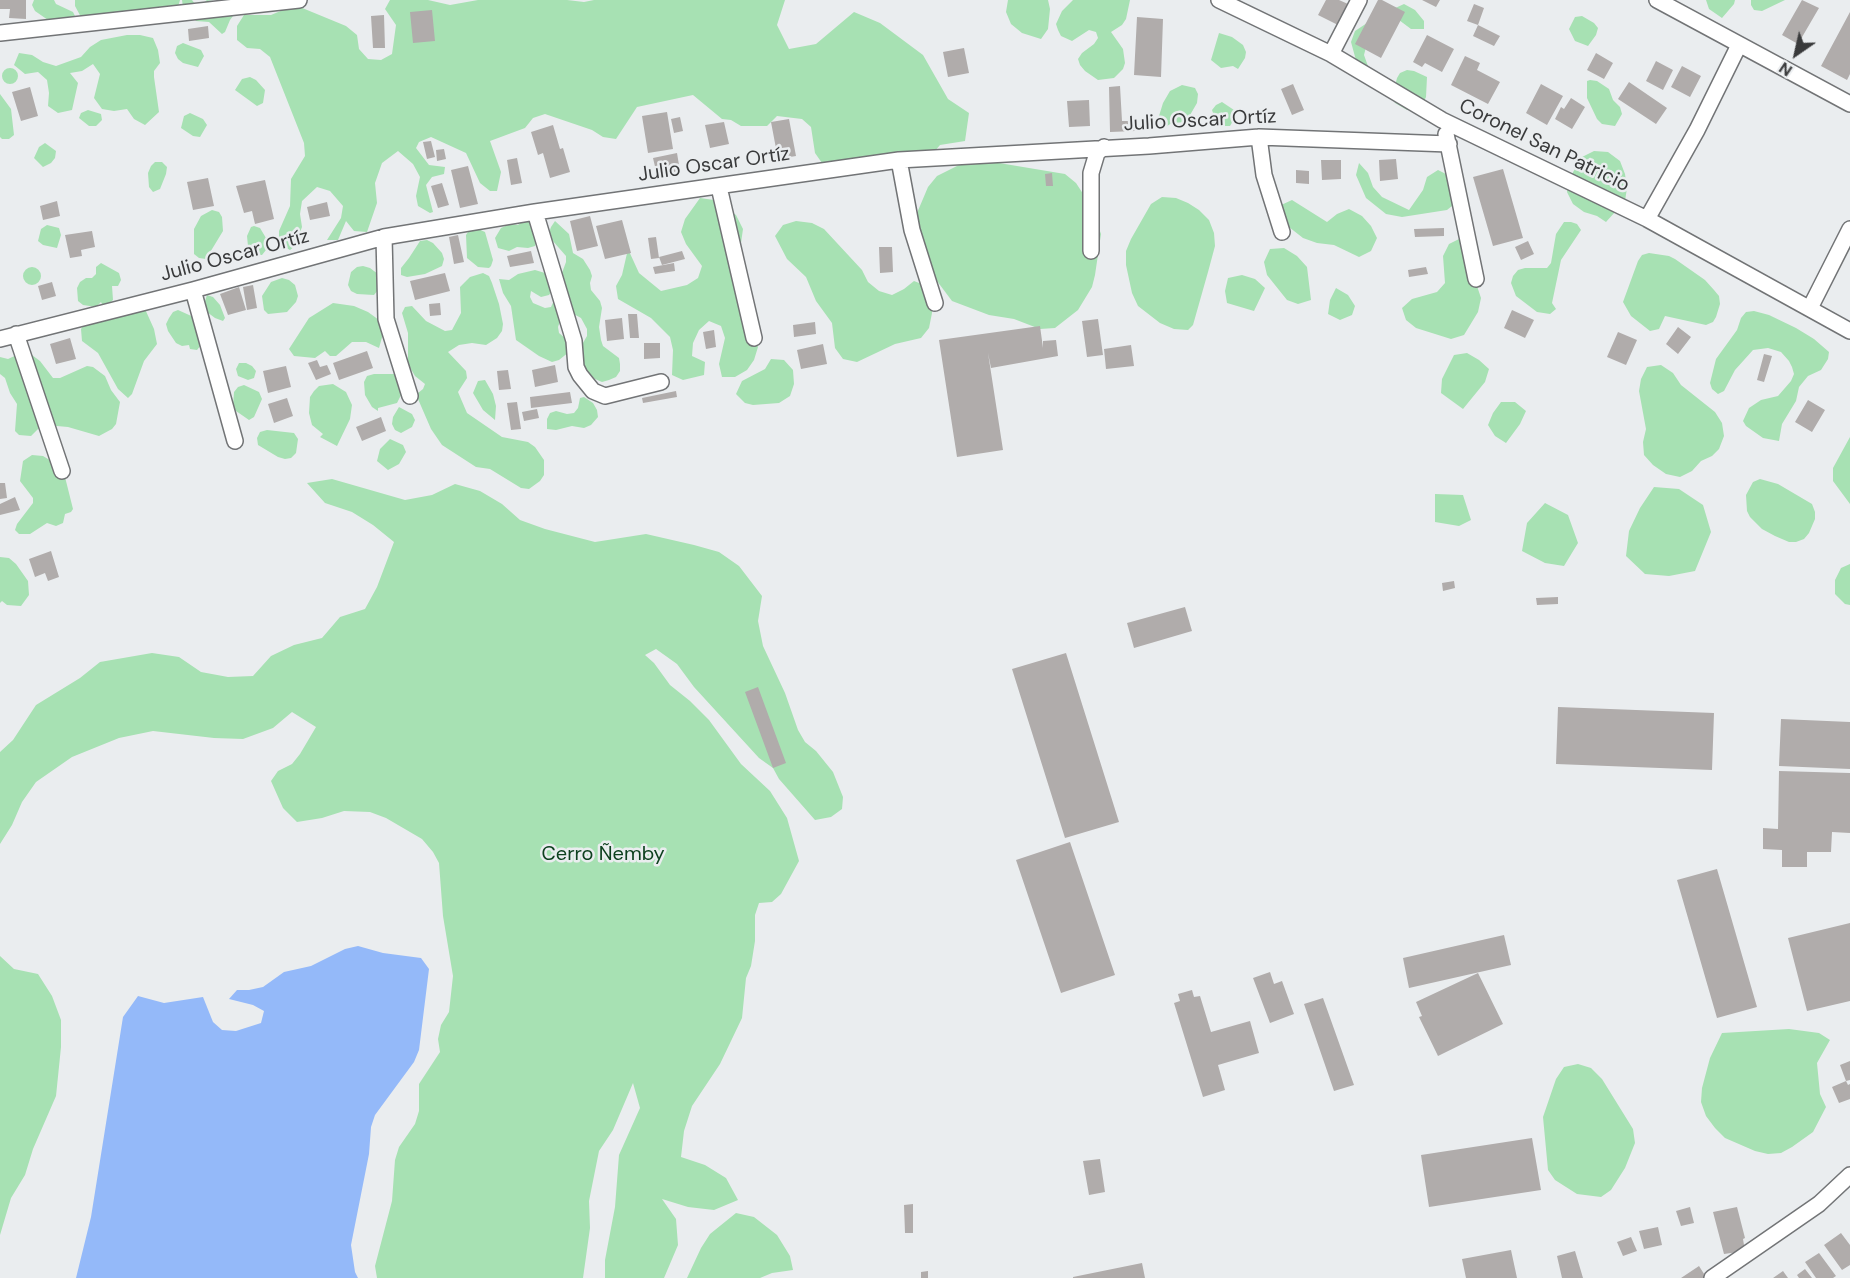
<!DOCTYPE html>
<meta charset="utf-8">
<style>
body{margin:0}
#map{position:relative;width:1850px;height:1278px;overflow:hidden;background:#eaedef;font-family:"DM Sans",sans-serif}
canvas{display:block}
.north{position:absolute;left:1766px;top:24px;width:60px;height:60px;-webkit-text-stroke:4px #eaedef;paint-order:stroke;rotate:214deg;font-size:16px;font-weight:700;line-height:24px;text-align:center;color:#393a3b}
.north::after{content:'';display:block;margin:auto;width:21px;height:27px;background:#393a3b;clip-path:polygon(50% 0,100% 100%,50% 72%,0 100%)}
</style>
<div id="map">
<canvas width="1850" height="1278"></canvas>
<div class="north">N</div>
</div>
<script>
const c = document.querySelector('canvas').getContext('2d');
c.lineJoin = 'round';
function fill(path, color) {
  c.fillStyle = color;
  c.fill(path, 'evenodd');
}
function shape(rows) {
  const path = new Path2D();
  for (const r of rows) {
    if (r.length === 3) {
      path.moveTo(r[0] + r[2], r[1]);
      path.arc(r[0], r[1], r[2], 0, 2 * Math.PI);
      continue;
    }
    path.moveTo(r[0], r[1]);
    for (let i = 2; i < r.length; i += 2) path.lineTo(r[i], r[i + 1]);
  }
  return path;
}
function stroke(path, color, width, dash) {
  c.strokeStyle = color;
  c.lineWidth = width;
  c.lineCap = dash ? 'butt' : 'round';
  c.setLineDash(dash || []);
  c.stroke(path);
}
function write(font, color, halo, rows, align = 'center') {
  c.font = font + ' "DM Sans",sans-serif';
  c.lineWidth = 5;
  c.setLineDash([]);
  c.textBaseline = 'middle';
  c.strokeStyle = halo;
  c.fillStyle = color;
  for (const [text, x, y, turn = 0] of rows) {
    c.save();
    c.translate(x, y);
    c.rotate((+turn || 0) * Math.PI / 180);
    c.textAlign = isNaN(turn) ? turn : align;
    if (halo) c.strokeText(text, 0, 0);
    c.fillText(text, 0, 0);
    c.restore();
  }
}
fill(shape([
 [34,0,54,0,56,4,73,12,76,18,48,20,35,11,32,5],
 [75,0,180,0,178,7,82,19,75,6],
 [182,0,192,0,195,4,201,5,207,0,220,2,245,0,230,20,225,32,222,34,209,22,196,21,183,7],
 [390,0,428,0,450,5,478,0,567,0,584,2,594,0,785,0,777,25,789,49,816,44,854,12,880,23,923,55,948,99,969,113,965,141,940,145,934,152,834,171,822,163,815,153,811,127,802,119,777,116,767,126,741,126,731,120,722,119,693,95,637,107,616,139,603,137,592,130,545,114,533,118,525,128,490,141,501,172,497,191,490,191,480,183,466,153,431,137,419,142,416,148,429,165,445,167,444,174,432,177,426,185,433,212,430,213,418,206,416,196,420,177,413,164,398,151,382,163,375,183,377,203,367,232,354,231,346,221,338,240,327,240,341,218,343,206,330,191,317,187,302,201,300,214,302,227,295,246,290,250,279,244,279,231,290,206,291,179,305,156,304,143,270,57,260,49,247,48,237,40,237,26,244,15,271,15,295,5,346,26,357,35,359,49,368,59,381,60,392,54,396,25,385,9],
 [1008,0,1048,0,1050,9,1048,29,1041,39,1022,33,1011,24,1006,12],
 [1073,0,1130,0,1126,19,1122,25,1111,32,1123,49,1125,63,1123,69,1114,78,1098,80,1085,71,1080,65,1078,59,1082,53,1094,44,1098,38,1096,32,1089,30,1072,41,1061,36,1058,30,1056,24,1062,11],
 [1706,0,1735,0,1734,4,1722,18,1709,9],
 [1751,0,1785,0,1762,11,1754,10,1751,5],
 [1404,4,1415,10,1424,21,1424,29,1411,29,1399,20,1391,10],
 [1582,16,1594,23,1598,28,1596,35,1588,46,1575,41,1569,29,1575,17],
 [1367,23,1367,43,1364,55,1369,69,1357,64,1351,42,1355,31],
 [1219,33,1232,37,1243,45,1246,52,1245,58,1238,69,1233,66,1221,68,1211,60],
 [127,35,140,35,153,38,158,50,160,63,154,71,154,77,159,112,145,125,134,119,127,109,114,111,102,109,94,98,100,74,93,64,82,71,70,73,78,83,72,110,58,113,48,106,49,93,47,80,38,72,25,74,14,65,19,53,32,55,43,62,56,66,81,57,90,47,101,40],
 [183,43,201,50,204,56,198,67,183,63,178,59,175,53,177,46],
 [10,76,8],
 [1407,70,1414,71,1427,77,1426,97,1420,109,1407,110,1395,103,1392,98,1397,78,1400,73],
 [250,77,256,80,265,90,263,103,257,106,235,90,242,79],
 [1590,80,1597,81,1609,89,1613,100,1620,107,1622,114,1615,126,1602,124,1597,119,1587,98,1587,81],
 [1182,85,1195,88,1198,94,1197,103,1186,122,1172,123,1167,126,1161,123,1159,116,1163,103,1170,91],
 [0,94,11,109,14,135,9,139,2,139,0,137],
 [1222,102,1234,110,1236,116,1230,126,1223,126,1214,116,1212,110,1216,105],
 [88,110,101,114,102,120,96,126,89,126,79,118,81,113],
 [190,113,203,119,207,125,200,137,193,136,181,128,184,116],
 [45,143,56,151,55,158,51,163,43,167,34,158,39,147],
 [1594,151,1608,152,1620,161,1625,174,1627,188,1625,201,1606,222,1597,216,1584,212,1573,204,1567,192,1569,179,1582,157],
 [975,159,1065,174,1076,183,1091,206,1101,234,1095,275,1092,287,1078,310,1055,328,1040,329,1014,319,989,315,952,301,925,265,914,240,917,213,928,187,937,176,963,163],
 [155,162,162,162,167,167,166,174,160,189,153,192,149,187,148,173,151,166],
 [1359,163,1368,173,1373,187,1382,197,1409,210,1423,190,1427,177,1438,170,1450,176,1457,202,1447,210,1402,217,1386,214,1366,198,1356,175],
 [1162,197,1176,198,1188,203,1199,210,1209,220,1214,233,1215,246,1208,272,1193,325,1188,330,1174,329,1160,323,1138,306,1132,293,1126,265,1126,251,1131,239,1151,204],
 [700,198,714,200,736,215,743,229,741,243,737,255,758,347,754,360,747,370,735,377,722,377,719,364,725,338,721,326,709,321,699,330,693,343,692,356,705,362,704,375,683,380,672,375,673,350,670,337,651,318,618,299,616,286,622,275,628,249,639,273,661,291,687,285,698,278,702,266,686,244,681,232,685,219],
 [1292,200,1327,222,1337,214,1349,209,1362,216,1371,226,1377,238,1371,251,1359,257,1334,245,1317,243,1303,238,1280,220,1279,206],
 [212,210,219,212,222,217,223,231,206,259,199,258,194,254,194,229,201,216],
 [523,220,530,221,538,236,535,246,528,248,517,247,509,251,498,248,495,238,501,228,510,224,518,225],
 [555,221,569,234,573,253,583,259,590,270,592,276,590,283,591,290,600,301,602,308,599,327,601,340,603,346,619,358,620,364,620,371,616,377,609,380,602,382,595,379,585,369,580,348,587,336,587,329,581,318,570,312,560,321,558,327,559,333,565,338,569,352,559,360,552,362,539,356,516,340,511,306,503,293,499,279,509,280,518,274,535,270,545,273,551,292,549,295,541,297,531,291,530,297,533,303,545,308,551,307,557,294,559,281,566,262,566,256,552,240,549,233,551,227],
 [796,221,812,223,824,229,862,270,868,282,879,291,892,295,904,289,914,281,927,286,932,300,932,313,929,328,921,338,895,344,857,362,843,359,835,348,832,323,816,301,806,277,787,259,775,236,783,225],
 [1564,222,1571,222,1577,224,1581,230,1561,260,1552,303,1556,309,1550,314,1537,312,1516,296,1511,283,1513,276,1518,270,1525,268,1547,268,1551,263,1556,234],
 [47,225,59,228,61,235,57,248,43,245,38,241,41,229],
 [254,226,260,228,266,238,266,250,262,255,259,255,248,246,247,236,251,227],
 [476,228,485,232,493,260,491,266,489,268,478,267,467,258,466,235,470,229],
 [1461,238,1481,298,1478,312,1464,335,1451,339,1416,328,1406,320,1402,308,1412,299,1437,292,1445,283,1443,256,1449,244],
 [427,240,433,243,442,253,444,259,442,266,425,274,407,277,401,275,401,268,409,258,420,241],
 [1284,248,1297,256,1307,267,1311,300,1298,304,1287,300,1267,275,1264,262,1270,249],
 [1649,253,1669,256,1675,259,1705,280,1714,290,1719,296,1720,304,1716,317,1713,322,1706,325,1665,316,1659,329,1650,331,1631,316,1623,302,1638,261,1642,255],
 [101,263,119,273,121,280,118,286,112,286,113,300,104,308,101,302,96,307,83,305,78,301,77,288,80,282,86,278,92,278,96,274,96,267],
 [363,266,370,268,382,277,378,290,374,295,357,294,351,291,348,285,351,272,357,267],
 [32,276,9],
 [483,273,489,276,492,283,499,304,503,324,502,331,497,338,486,345,472,343,459,345,448,352,466,371,467,378,458,392,467,413,502,437,528,442,535,447,544,460,544,475,540,481,529,489,521,488,490,469,476,467,442,445,431,429,418,399,418,393,423,389,425,384,415,376,408,364,408,333,402,313,405,307,412,306,426,321,445,331,452,330,461,313,460,287,470,277],
 [1242,275,1255,279,1265,288,1254,311,1227,303,1225,291,1228,278],
 [282,278,289,280,295,285,298,296,296,302,287,312,268,314,264,310,262,296,271,282],
 [1336,288,1348,295,1355,306,1352,315,1340,320,1328,314,1330,300],
 [207,295,213,297,220,305,225,318,223,321,215,318,207,312,205,301],
 [333,303,354,306,368,312,379,320,383,334,379,348,366,342,352,342,336,356,330,356,325,351,315,358,294,356,289,349,309,318],
 [145,309,154,329,157,344,144,361,132,394,128,398,118,389,98,353,82,341,81,329,85,323,92,321,120,317],
 [178,310,198,319,201,345,197,350,190,349,189,345,182,346,176,343,168,331,166,324,169,318,173,312],
 [1754,311,1769,315,1796,328,1814,339,1829,352,1828,359,1821,370,1808,376,1799,387,1796,401,1782,424,1779,441,1763,438,1746,426,1743,421,1749,408,1761,400,1778,396,1791,381,1794,374,1792,367,1789,361,1781,352,1768,348,1753,350,1735,370,1724,391,1718,394,1712,389,1710,383,1716,359,1737,330,1741,318,1746,312],
 [28,352,40,361,53,378,60,378,87,366,93,367,105,376,111,390,120,402,116,424,112,429,99,436,68,427,46,425,40,427,31,436,19,435,15,431,17,404,10,393,5,378,0,374,0,357,8,359,21,353],
 [1467,353,1479,360,1489,369,1485,382,1463,409,1441,393,1442,379,1454,355],
 [771,359,784,360,793,370,794,384,790,396,779,403,753,405,745,403,736,394,742,381,765,369],
 [239,363,246,363,252,366,256,371,254,378,248,380,238,376,236,369],
 [1661,365,1673,373,1681,385,1715,412,1722,423,1724,436,1719,449,1712,456,1701,461,1692,471,1680,477,1666,474,1653,465,1644,455,1643,442,1646,429,1639,391,1641,379,1647,367],
 [374,374,394,374,400,377,403,391,397,403,378,408,378,411,372,407,365,395,364,382,367,376],
 [485,380,493,394,496,406,495,420,483,410,473,393,478,381],
 [333,384,346,392,352,405,350,419,337,446,320,437,323,434,312,425,309,413,310,397,314,391,319,386],
 [244,385,259,392,262,399,254,417,249,420,236,411,233,406,234,392,238,387],
 [584,397,593,403,597,410,598,417,591,425,584,428,572,426,556,430,547,429,547,419,550,413,556,411,567,414,574,413,578,408,580,398],
 [1501,402,1515,402,1526,411,1520,424,1506,443,1495,436,1488,425,1493,413],
 [399,407,412,414,415,420,412,427,401,433,395,430,392,424,393,417],
 [267,430,294,433,298,439,296,453,291,458,285,459,278,457,258,445,257,438,260,432],
 [1850,437,1850,504,1833,481,1833,468],
 [390,439,403,445,406,452,399,464,388,470,377,461,380,449],
 [32,455,43,456,58,465,65,477,73,509,71,512,65,514,63,523,56,526,47,523,30,534,19,534,15,530,17,524,33,503,33,498,20,481,23,461],
 [332,479,405,500,432,495,455,484,480,491,502,504,520,520,545,529,595,542,646,534,694,545,719,552,739,566,762,596,758,621,763,646,785,693,798,730,805,742,816,751,833,772,843,797,842,809,831,817,815,820,779,779,773,768,759,758,694,687,677,664,656,649,645,655,654,663,670,685,690,701,709,720,741,764,770,791,787,818,799,861,781,894,772,902,759,903,755,915,755,941,751,966,746,978,742,1018,720,1064,692,1106,684,1131,681,1157,705,1165,726,1178,738,1200,714,1210,688,1207,662,1199,676,1219,678,1245,664,1278,605,1278,605,1260,615,1207,619,1155,640,1108,633,1083,613,1130,599,1151,589,1201,590,1228,583,1278,377,1278,375,1266,392,1201,395,1160,399,1147,415,1124,419,1111,419,1084,440,1052,438,1039,441,1025,449,1012,453,976,443,916,439,863,433,852,422,839,386,818,370,812,344,811,322,818,297,822,283,808,271,781,278,771,292,764,300,754,316,727,292,712,273,728,243,739,214,738,153,731,119,738,72,757,36,782,22,802,12,825,0,844,0,752,13,740,36,705,80,678,100,662,152,653,179,657,201,672,228,677,253,676,271,656,294,645,322,638,340,617,365,609,377,587,394,542,373,525,352,512,325,503,307,483],
 [1760,479,1778,484,1812,504,1815,512,1815,519,1809,533,1804,539,1796,542,1789,542,1775,536,1762,529,1750,517,1747,511,1746,495,1753,482],
 [1654,487,1679,489,1703,505,1711,532,1695,571,1669,576,1645,574,1626,556,1629,531,1640,508],
 [1435,494,1463,495,1471,520,1459,526,1435,522],
 [1545,503,1568,515,1578,543,1564,566,1545,563,1522,551,1527,523],
 [0,557,9,558,16,564,28,581,29,595,21,606,7,605,2,601,0,603],
 [1850,564,1850,605,1845,604,1835,594,1835,580,1841,568],
 [0,956,14,969,38,974,52,996,61,1020,61,1047,56,1096,33,1149,25,1175,11,1198,0,1235],
 [1789,1029,1819,1033,1830,1040,1817,1063,1820,1094,1826,1107,1813,1132,1792,1147,1781,1153,1768,1154,1755,1151,1725,1138,1715,1128,1706,1116,1701,1102,1702,1088,1710,1058,1722,1033],
 [1578,1064,1591,1068,1602,1079,1633,1129,1635,1143,1625,1168,1611,1190,1601,1197,1577,1194,1555,1180,1548,1170,1543,1117,1556,1079,1564,1067],
 [736,1213,754,1217,777,1235,790,1256,793,1270,772,1273,760,1278,687,1278,701,1248,710,1234]
]), '#a7e1b3');
fill(shape([
 [358,946,383,953,421,958,429,969,419,1050,414,1062,375,1115,371,1127,369,1154,351,1245,355,1272,358,1278,76,1278,91,1217,123,1017,138,996,164,1003,203,997,213,1022,222,1030,236,1031,261,1023,264,1011,253,1005,229,999,237,990,249,990,263,987,284,972,311,966,345,949]
]), '#94b9f9');
fill(shape([
 [0,0,26,0,26,19,9,18,10,9,0,9],
 [1326,0,1339,0,1348,4,1338,25,1318,15],
 [1378,0,1382,0,1405,12,1381,58,1355,44],
 [1422,0,1440,0,1436,7],
 [1802,0,1819,8,1798,44,1782,35],
 [1474,4,1484,8,1478,25,1467,21],
 [432,10,435,41,413,43,410,12],
 [1850,12,1850,74,1847,80,1821,66],
 [384,15,385,48,373,48,371,16],
 [1137,17,1163,19,1161,77,1134,75],
 [1478,25,1500,36,1494,46,1473,36],
 [208,26,209,38,189,41,188,29],
 [1427,35,1454,49,1442,72,1425,63,1422,67,1413,62],
 [964,48,969,73,948,77,943,52],
 [1596,53,1613,63,1604,79,1587,70],
 [1465,56,1480,63,1477,70,1500,82,1488,104,1451,85],
 [1656,61,1673,70,1663,90,1646,81],
 [1682,66,1701,76,1690,97,1671,87],
 [1629,82,1667,108,1656,124,1618,99],
 [1293,84,1304,110,1292,115,1281,89],
 [1541,84,1563,96,1547,125,1526,113],
 [1120,86,1122,121,1136,121,1135,131,1110,132,1109,87],
 [30,87,38,116,21,121,12,92],
 [1571,98,1585,107,1572,129,1555,119,1561,107,1564,109],
 [1089,100,1090,126,1069,127,1067,101],
 [667,112,673,149,648,153,642,116],
 [680,117,683,131,674,133,671,119],
 [789,119,796,156,778,159,771,122],
 [724,122,729,144,710,148,705,125],
 [553,125,560,149,563,148,570,172,550,178,543,153,538,155,531,132],
 [431,141,435,157,427,159,423,142],
 [444,149,446,159,437,161,436,150],
 [677,153,680,171,657,175,653,158],
 [517,158,522,183,511,185,507,160],
 [1396,159,1398,179,1380,181,1379,160],
 [1321,160,1341,160,1341,179,1322,180],
 [468,166,478,204,460,208,451,170],
 [1503,169,1523,238,1493,246,1473,177],
 [1296,170,1309,171,1309,184,1296,183],
 [1052,173,1053,186,1046,186,1045,174],
 [208,178,214,206,193,210,187,182],
 [265,180,274,219,255,224,252,211,244,213,236,186],
 [442,183,449,205,438,208,431,186],
 [57,201,60,216,43,220,40,206],
 [327,202,330,216,310,220,307,207],
 [590,216,598,246,577,251,570,221],
 [622,220,631,253,605,259,596,226],
 [1444,228,1444,236,1415,237,1414,229],
 [92,231,95,247,81,250,82,256,70,258,65,235],
 [458,235,464,262,454,264,449,237],
 [656,237,659,258,651,259,648,238],
 [1528,241,1534,254,1521,260,1515,247],
 [879,247,892,247,893,272,880,273],
 [531,251,534,263,510,267,507,256],
 [682,251,685,259,662,265,659,257],
 [674,263,675,271,655,274,653,267],
 [1426,267,1428,274,1409,277,1408,270],
 [445,273,450,291,415,300,410,281],
 [52,282,56,296,42,300,38,286],
 [253,285,257,308,247,310,243,287],
 [239,287,246,310,228,315,220,294],
 [440,303,441,315,430,316,429,304],
 [1512,310,1534,320,1525,338,1504,328],
 [628,314,637,314,639,338,630,338],
 [622,318,624,339,607,341,605,320],
 [1098,319,1103,355,1087,357,1082,321],
 [815,322,816,334,794,337,793,325],
 [1040,326,1043,348,1043,341,1056,340,1058,356,991,368,988,353,1003,450,957,457,939,340],
 [1678,327,1691,337,1678,354,1666,344],
 [714,330,716,347,706,349,703,332],
 [1618,332,1637,340,1626,365,1607,357],
 [70,338,76,359,56,364,50,344],
 [644,343,660,343,660,358,644,359],
 [823,344,827,364,801,369,797,350],
 [1131,345,1134,366,1106,369,1104,349],
 [367,351,373,368,339,380,333,363],
 [1764,354,1772,356,1764,382,1757,380],
 [317,360,320,367,327,365,331,374,316,380,308,363],
 [555,365,558,382,535,387,532,370],
 [286,366,291,387,268,393,263,371],
 [508,370,511,389,499,390,497,371],
 [676,391,677,397,643,403,642,398],
 [570,392,572,403,531,408,530,397],
 [287,398,293,416,274,423,268,404],
 [1808,400,1825,410,1812,432,1795,422],
 [517,402,521,429,511,430,507,403],
 [537,409,539,418,524,421,522,412],
 [381,417,386,431,362,441,356,427],
 [0,483,5,483,7,498,0,499],
 [15,497,20,510,0,515,0,504],
 [51,551,59,577,48,581,45,573,35,577,29,559],
 [1454,581,1455,588,1443,591,1442,583],
 [1558,597,1558,604,1537,605,1536,598],
 [1185,607,1192,631,1134,648,1127,623],
 [1066,653,1119,822,1065,838,1012,669],
 [758,687,786,763,773,768,745,692],
 [1558,707,1714,713,1712,770,1556,764],
 [1781,719,1850,722,1850,769,1779,766],
 [1779,771,1850,773,1850,833,1832,832,1831,852,1807,852,1807,867,1782,867,1782,850,1763,849,1763,828,1778,829],
 [1070,842,1115,975,1061,993,1016,860],
 [1717,869,1757,1007,1717,1018,1677,880],
 [1850,923,1850,1001,1807,1011,1788,938],
 [1504,935,1511,965,1409,988,1403,958],
 [1270,972,1274,984,1282,981,1294,1014,1270,1023,1253,978],
 [1478,973,1503,1024,1438,1056,1419,1017,1422,1016,1416,1002],
 [1192,990,1194,997,1200,996,1211,1032,1250,1021,1259,1053,1218,1065,1225,1090,1203,1097,1174,1003,1180,1001,1178,994],
 [1323,998,1354,1085,1334,1091,1304,1004],
 [1850,1061,1850,1080,1846,1081,1840,1065],
 [1846,1081,1848,1085,1850,1084,1850,1099,1839,1103,1832,1087],
 [1532,1138,1541,1190,1429,1207,1421,1155],
 [1100,1159,1105,1192,1089,1195,1083,1161],
 [913,1204,913,1233,905,1233,904,1205],
 [1690,1207,1694,1223,1681,1226,1676,1211],
 [1737,1207,1745,1238,1743,1239,1745,1251,1724,1254,1713,1212],
 [1658,1227,1662,1245,1644,1249,1639,1231],
 [1841,1233,1850,1245,1850,1265,1842,1270,1824,1245],
 [1631,1237,1637,1251,1623,1256,1617,1242],
 [1511,1250,1517,1278,1466,1278,1462,1259],
 [1575,1251,1583,1278,1562,1278,1557,1256],
 [1819,1253,1836,1276,1833,1278,1816,1278,1805,1262],
 [1142,1263,1145,1278,1073,1278,1073,1277],
 [1699,1266,1706,1277,1704,1278,1681,1278],
 [1805,1269,1812,1278,1799,1278,1797,1275],
 [928,1271,928,1278,921,1278,921,1272],
 [1783,1271,1788,1278,1773,1278]
]), '#b0acab');
const street = shape([
 [1219,0,1331,54,1442,120,1647,219,1850,331],
 [1657,0,1850,104],
 [0,33,299,0],
 [1331,54,1359,0],
 [1446,134,1476,279],
 [1259,137,1264,175,1282,232],
 [899,160,912,230,935,303],
 [719,187,754,338],
 [535,212,574,341,576,367,580,375,593,391,605,396,661,382],
 [1647,219,1697,130,1739,45],
 [384,237,386,319,410,396],
 [1091,251,1091,173,1097,153,1104,147],
 [193,290,235,441],
 [1810,308,1850,229],
 [16,334,62,471],
 [0,339,193,290,384,237,535,212,899,160,1149,146,1259,137,1449,144],
 [1712,1278,1819,1204,1850,1175]
]);
stroke(street, '#727476', 18);
stroke(street, '#fff', 15);
write('20px', '#393a3b', '#eaedef', [
 ["Julio Oscar Ortíz",1200,121,-3],
 ["Coronel San Patricio",1544,146,26],
 ["Julio Oscar Ortíz",714,165,-8],
 ["Julio Oscar Ortíz",235,256,-15]
]);
write('20px', '#0e411f', '#eaedef', [
 ["Cerro Ñemby",603,855]
]);
</script>
